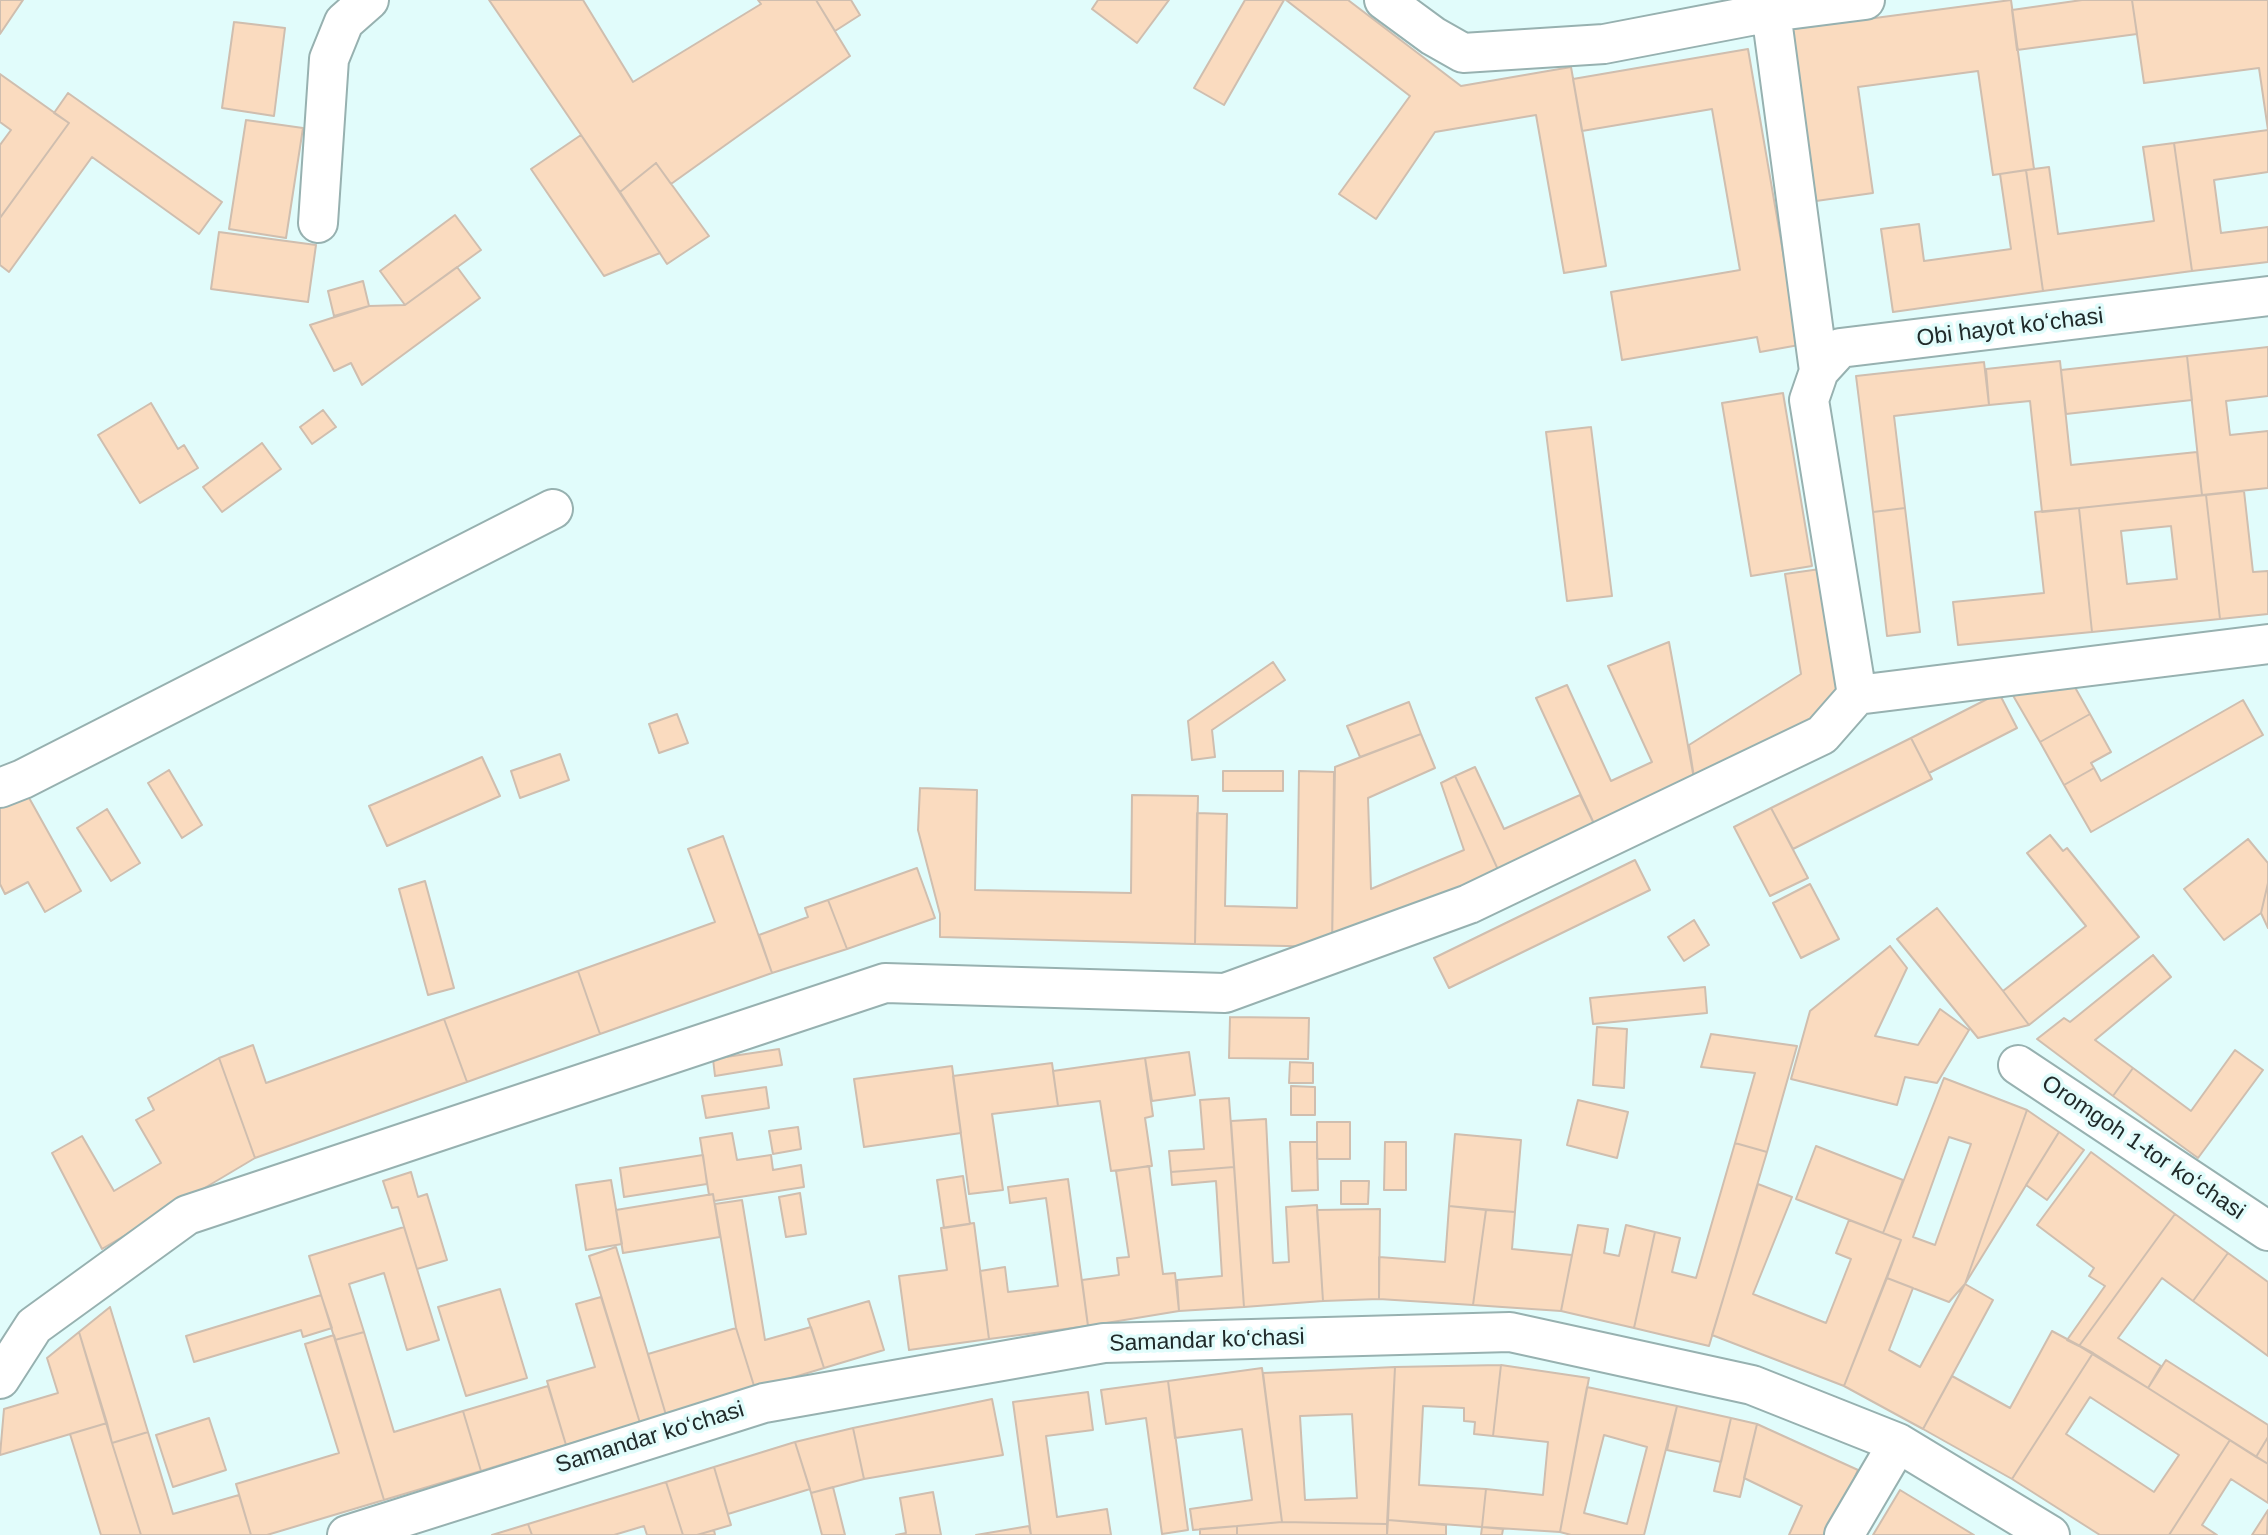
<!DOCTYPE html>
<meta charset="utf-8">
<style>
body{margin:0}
canvas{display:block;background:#e1fcfb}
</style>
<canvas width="2268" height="1535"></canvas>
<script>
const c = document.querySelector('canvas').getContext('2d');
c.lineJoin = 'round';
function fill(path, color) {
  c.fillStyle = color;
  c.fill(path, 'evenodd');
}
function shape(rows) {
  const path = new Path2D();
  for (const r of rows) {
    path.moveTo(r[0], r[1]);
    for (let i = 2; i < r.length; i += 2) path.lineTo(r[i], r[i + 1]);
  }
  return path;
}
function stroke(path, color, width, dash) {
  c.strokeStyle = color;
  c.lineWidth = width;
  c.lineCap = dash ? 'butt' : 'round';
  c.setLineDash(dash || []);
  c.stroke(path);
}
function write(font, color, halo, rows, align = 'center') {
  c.font = font + ' Helvetica,sans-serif';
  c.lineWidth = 7;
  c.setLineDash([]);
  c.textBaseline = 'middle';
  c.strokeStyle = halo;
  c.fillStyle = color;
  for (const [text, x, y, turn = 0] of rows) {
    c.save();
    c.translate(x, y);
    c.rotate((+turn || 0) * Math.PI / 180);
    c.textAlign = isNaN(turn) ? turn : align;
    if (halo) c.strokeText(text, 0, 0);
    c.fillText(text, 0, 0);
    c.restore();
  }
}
const building = shape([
 [0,0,23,0,0,34,0,0],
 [489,0,583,0,633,82,761,4,758,0,816,0,850,56,671,184,656,163,620,192,489,0],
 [816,0,851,0,860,15,835,31,816,0],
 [1098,0,1169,0,1137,43,1092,9,1098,0],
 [1245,0,1284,0,1224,105,1194,88,1245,0],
 [1286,0,1348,0,1461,86,1571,67,1606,266,1564,273,1536,115,1435,132,1376,219,1339,194,1410,96,1286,0],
 [2011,0,2034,169,1993,175,1978,71,1858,87,1873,193,1816,201,1792,29,2011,0],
 [2082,0,2132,0,2137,34,2017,50,2012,10,2082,0],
 [2132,0,2268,0,2268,130,2259,68,2144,83,2132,0],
 [234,22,285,28,274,116,222,108,234,22],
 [1748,49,1799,345,1760,352,1757,337,1622,360,1611,292,1740,270,1712,109,1582,131,1573,79,1748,49],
 [0,74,69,123,0,218,0,145,11,130,0,122,0,74],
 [68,93,222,202,199,234,92,157,9,272,0,265,0,218,69,123,54,113,68,93],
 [246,120,303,128,286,238,229,229,246,120],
 [2268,130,2268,172,2214,180,2221,233,2268,227,2268,262,2192,271,2174,143,2268,130],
 [581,135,660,253,604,276,531,169,581,135],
 [2174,143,2192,271,2043,291,2026,170,2049,167,2058,234,2154,221,2143,147,2174,143],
 [656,163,709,236,667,264,620,192,656,163],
 [2026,170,2043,291,1893,312,1881,229,1919,224,1924,261,2011,249,2000,174,2026,170],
 [455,215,481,250,405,305,380,271,455,215],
 [219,232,316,245,308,302,211,289,219,232],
 [457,267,480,298,362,385,351,363,334,371,310,325,369,306,405,305,457,267],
 [363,281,369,306,334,316,328,291,363,281],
 [2268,347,2268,396,2226,401,2230,435,2268,431,2268,488,2202,495,2187,356,2268,347],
 [2187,356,2192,400,2066,414,2061,370,2187,356],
 [2060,361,2071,465,2197,452,2202,495,2042,512,2030,401,1989,405,1986,369,2060,361],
 [1984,362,1989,405,1894,416,1905,508,1873,512,1856,376,1984,362],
 [1783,393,1812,566,1751,576,1722,403,1783,393],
 [151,403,178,449,184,445,198,468,140,503,98,435,151,403],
 [323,410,336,427,312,444,300,427,323,410],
 [1591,427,1612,596,1567,601,1546,432,1591,427],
 [262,443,281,469,222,512,203,487,262,443],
 [2244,491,2253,572,2268,571,2268,614,2220,619,2206,495,2244,491],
 [2206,495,2220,619,2092,632,2079,508,2206,495],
 [2171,526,2177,579,2127,584,2121,531,2171,526],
 [1905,508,1920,632,1887,636,1873,512,1905,508],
 [2079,508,2092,632,1958,645,1953,602,2044,593,2035,512,2079,508],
 [1827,568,1849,698,1695,784,1689,745,1801,674,1785,574,1827,568],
 [1669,642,1695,784,1597,830,1536,698,1567,685,1611,781,1652,762,1608,666,1669,642],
 [1273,662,1285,680,1212,730,1215,757,1192,760,1188,721,1273,662],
 [2072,682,2090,714,2040,742,2011,692,2072,682],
 [1999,693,2017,728,1929,773,1911,738,1999,693],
 [2243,700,2263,735,2091,832,2064,785,2094,768,2101,781,2243,700],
 [1409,702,1421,734,1360,757,1347,726,1409,702],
 [677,714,688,743,659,753,649,724,677,714],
 [2090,714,2111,752,2091,763,2094,768,2064,785,2040,742,2090,714],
 [1421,734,1435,768,1368,798,1371,889,1464,850,1441,783,1455,776,1500,874,1332,947,1335,767,1421,734],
 [1911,738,1932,779,1793,849,1771,808,1911,738],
 [560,754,569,780,520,798,511,771,560,754],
 [482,757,500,796,387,846,369,806,482,757],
 [1475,767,1504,829,1580,795,1597,830,1500,874,1455,776,1475,767],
 [169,770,202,825,182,838,148,783,169,770],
 [1223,771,1283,771,1283,791,1223,791,1223,771],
 [1299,771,1334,772,1332,947,1195,944,1197,813,1227,814,1225,906,1297,908,1299,771],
 [23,787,81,891,45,912,28,882,5,894,0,884,0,800,23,787],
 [920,788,977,790,975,890,1131,893,1132,795,1198,796,1195,944,940,937,940,914,918,830,920,788],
 [1771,808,1808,878,1770,896,1734,827,1771,808],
 [107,809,140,863,111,881,77,828,107,809],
 [2050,835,2063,851,2067,848,2139,937,2029,1025,2003,991,2086,926,2027,853,2050,835],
 [723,836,772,973,600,1034,578,971,715,922,688,849,723,836],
 [2248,839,2268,863,2268,883,2261,913,2224,940,2184,889,2248,839],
 [1635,860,1650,890,1449,988,1434,958,1635,860],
 [917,868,935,918,847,949,828,900,917,868],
 [425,881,454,988,428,995,399,889,425,881],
 [2268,883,2268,928,2261,913,2268,883],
 [1810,884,1839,939,1801,958,1773,903,1810,884],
 [828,900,847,949,772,973,759,935,808,917,805,908,828,900],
 [1937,908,2003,991,2029,1025,1978,1038,1897,939,1937,908],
 [1694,920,1709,945,1684,961,1668,937,1694,920],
 [1890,946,1907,968,1875,1036,1918,1045,1940,1009,1969,1030,1937,1083,1905,1077,1897,1105,1791,1079,1810,1011,1890,946],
 [2153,955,2171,977,2095,1040,2133,1068,2113,1096,2037,1039,2064,1018,2070,1022,2153,955],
 [578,971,600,1034,467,1082,444,1019,578,971],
 [1705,987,1707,1013,1593,1024,1590,998,1705,987],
 [1230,1017,1309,1018,1308,1059,1229,1058,1230,1017],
 [444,1019,467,1082,255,1158,219,1058,253,1045,266,1083,444,1019],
 [1597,1027,1627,1029,1624,1088,1593,1085,1597,1027],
 [1711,1034,1797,1046,1767,1152,1735,1143,1755,1073,1701,1067,1711,1034],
 [779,1049,782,1065,715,1076,713,1059,779,1049],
 [2235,1050,2263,1070,2198,1158,2113,1096,2133,1068,2191,1111,2235,1050],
 [1189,1052,1195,1095,1152,1101,1145,1058,1189,1052],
 [219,1058,255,1158,102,1249,52,1153,82,1136,114,1191,161,1163,136,1120,154,1110,148,1098,219,1058],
 [1145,1058,1153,1116,1145,1118,1152,1166,1111,1171,1100,1101,1058,1106,1053,1071,1145,1058],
 [1290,1062,1313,1063,1313,1083,1289,1083,1290,1062],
 [1052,1063,1058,1106,992,1114,1003,1190,969,1194,953,1076,1052,1063],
 [952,1066,961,1133,864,1147,854,1079,952,1066],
 [1944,1078,2027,1110,1965,1284,1949,1302,1887,1278,1901,1240,1883,1233,1944,1078],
 [1949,1137,1971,1144,1935,1245,1913,1237,1949,1137],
 [1291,1086,1315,1087,1315,1115,1291,1115,1291,1086],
 [766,1087,769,1108,706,1118,702,1096,766,1087],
 [1229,1098,1234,1167,1171,1172,1169,1151,1204,1149,1200,1100,1229,1098],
 [1578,1100,1628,1112,1617,1158,1567,1145,1578,1100],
 [2027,1110,2059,1132,1965,1284,2027,1110],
 [1266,1119,1273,1263,1289,1262,1286,1207,1317,1205,1323,1301,1244,1307,1231,1121,1266,1119],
 [1317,1122,1350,1122,1350,1159,1317,1159,1317,1122],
 [798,1127,801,1149,773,1154,769,1131,798,1127],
 [2059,1132,2084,1150,2047,1200,2026,1185,2059,1132],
 [732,1133,737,1160,771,1155,773,1170,801,1165,804,1187,714,1201,713,1194,709,1195,700,1138,732,1133],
 [1455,1134,1521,1140,1515,1212,1449,1206,1455,1134],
 [1290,1142,1317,1142,1318,1190,1292,1191,1290,1142],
 [1385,1142,1406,1142,1406,1190,1384,1190,1385,1142],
 [1735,1143,1767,1152,1709,1346,1634,1328,1655,1232,1680,1238,1672,1272,1696,1278,1735,1143],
 [1816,1146,1903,1180,1883,1233,1796,1199,1816,1146],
 [2091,1152,2175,1214,2079,1346,2067,1340,2105,1286,2089,1276,2094,1268,2037,1225,2091,1152],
 [703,1155,707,1184,624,1197,620,1168,703,1155],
 [1149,1166,1163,1274,1175,1273,1179,1311,1088,1326,1082,1280,1119,1275,1117,1258,1129,1257,1116,1171,1149,1166],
 [1234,1167,1244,1307,1179,1311,1177,1280,1222,1276,1216,1181,1172,1185,1171,1172,1234,1167],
 [411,1172,418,1197,427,1194,447,1260,417,1269,398,1207,392,1208,383,1181,411,1172],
 [963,1176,970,1224,944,1228,937,1180,963,1176],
 [1068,1179,1088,1326,989,1339,980,1271,1005,1267,1008,1292,1058,1286,1046,1198,1010,1203,1008,1187,1068,1179],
 [611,1180,622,1244,586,1250,576,1185,611,1180],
 [1341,1181,1369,1181,1368,1204,1341,1204,1341,1181],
 [1758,1184,1792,1197,1753,1294,1826,1323,1851,1259,1836,1253,1849,1220,1901,1240,1844,1386,1712,1335,1758,1184],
 [800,1193,806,1234,786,1237,779,1197,800,1193],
 [713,1194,720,1237,623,1253,616,1210,713,1194],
 [742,1200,765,1340,811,1327,824,1368,755,1389,736,1328,715,1204,742,1200],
 [1449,1206,1486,1210,1473,1305,1379,1299,1379,1257,1445,1262,1449,1206],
 [1380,1209,1379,1299,1323,1301,1317,1210,1380,1209],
 [1486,1210,1515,1212,1512,1249,1572,1255,1561,1311,1473,1305,1486,1210],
 [2175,1214,2228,1253,2193,1301,2162,1278,2118,1338,2161,1366,2148,1388,2079,1346,2175,1214],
 [974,1223,989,1339,909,1350,899,1276,947,1270,941,1228,974,1223],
 [1578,1225,1608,1229,1604,1253,1619,1256,1626,1225,1655,1232,1634,1328,1561,1311,1578,1225],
 [404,1227,439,1340,407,1350,384,1273,349,1284,364,1332,335,1340,309,1256,404,1227],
 [616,1247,666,1415,640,1423,589,1256,616,1247],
 [2228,1253,2268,1282,2268,1356,2193,1301,2228,1253],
 [1887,1278,1913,1288,1889,1350,1920,1367,1965,1284,1993,1300,1923,1429,1844,1386,1887,1278],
 [500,1289,527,1378,466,1396,438,1307,500,1289],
 [321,1295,332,1328,303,1337,301,1330,194,1362,186,1336,321,1295],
 [601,1297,640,1423,566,1445,547,1381,595,1367,576,1304,601,1297],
 [869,1301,884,1350,824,1368,808,1319,869,1301],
 [110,1307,148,1432,112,1443,79,1332,110,1307],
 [736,1328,755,1389,666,1415,648,1354,736,1328],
 [2052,1331,2093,1353,2012,1479,1923,1429,1952,1376,2010,1408,2052,1331],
 [79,1332,107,1423,0,1455,4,1409,58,1393,47,1358,79,1332],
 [364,1332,394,1432,463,1411,481,1471,384,1500,335,1340,364,1332],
 [334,1335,384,1500,267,1535,251,1535,236,1484,339,1453,305,1344,334,1335],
 [2093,1353,2230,1440,2169,1535,2100,1535,2012,1479,2093,1353],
 [2090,1397,2179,1455,2154,1492,2066,1434,2090,1397],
 [2166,1360,2268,1425,2268,1437,2256,1457,2148,1388,2166,1360],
 [1501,1365,1589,1378,1560,1532,1482,1527,1486,1489,1543,1495,1548,1442,1493,1436,1501,1365],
 [1501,1365,1493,1436,1474,1434,1475,1422,1464,1421,1464,1408,1423,1406,1419,1485,1486,1489,1482,1527,1388,1520,1395,1367,1501,1365],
 [1395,1367,1387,1524,1282,1522,1263,1373,1395,1367],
 [1352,1414,1357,1498,1305,1500,1300,1416,1352,1414],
 [1262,1368,1282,1522,1193,1530,1190,1509,1252,1500,1242,1429,1175,1438,1168,1381,1262,1368],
 [1168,1381,1188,1530,1162,1534,1146,1418,1106,1424,1101,1390,1168,1381],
 [548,1386,566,1445,481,1471,463,1411,548,1386],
 [1587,1387,1677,1406,1644,1535,1571,1535,1560,1532,1587,1387],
 [1604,1435,1647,1447,1627,1524,1584,1513,1604,1435],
 [1088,1392,1093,1430,1046,1436,1057,1517,1107,1509,1111,1535,1031,1535,1013,1402,1088,1392],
 [992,1399,1003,1455,864,1479,853,1428,992,1399],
 [1677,1406,1731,1418,1721,1462,1667,1450,1677,1406],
 [209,1418,226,1470,173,1487,156,1435,209,1418],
 [1731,1418,1757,1424,1740,1497,1714,1491,1731,1418],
 [107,1423,112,1443,141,1535,101,1535,70,1434,107,1423],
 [1757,1424,1858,1470,1829,1535,1789,1535,1802,1506,1744,1478,1757,1424],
 [853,1428,864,1479,811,1493,795,1442,853,1428],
 [148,1432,173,1514,239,1495,251,1535,141,1535,112,1443,148,1432],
 [2268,1437,2268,1464,2256,1457,2268,1437],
 [2230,1440,2268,1464,2268,1503,2231,1479,2202,1525,2217,1535,2169,1535,2230,1440],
 [795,1442,810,1489,728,1514,714,1467,795,1442],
 [714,1467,731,1525,697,1535,683,1535,666,1482,714,1467],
 [666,1482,683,1535,647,1535,644,1526,614,1535,532,1535,528,1524,666,1482],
 [833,1487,845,1535,822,1535,811,1493,833,1487],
 [1900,1490,1974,1535,1873,1535,1900,1490],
 [933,1492,941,1535,896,1535,906,1533,900,1498,933,1492],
 [2268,1510,2267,1535,2252,1535,2268,1510],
 [1388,1520,1446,1525,1446,1535,1387,1535,1388,1520],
 [1282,1522,1387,1524,1387,1535,1237,1535,1237,1526,1282,1522],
 [528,1524,532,1535,492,1535,528,1524],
 [1029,1526,1031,1535,976,1535,1029,1526],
 [1237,1526,1237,1535,1200,1535,1200,1529,1237,1526],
 [1482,1527,1503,1529,1502,1535,1481,1535,1482,1527],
 [714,1530,715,1535,697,1535,714,1530]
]);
fill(building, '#fadbbf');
stroke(building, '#cfbeaf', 2);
const minor = shape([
 [1384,0,1433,36,1463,53,1604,44,1771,12,1865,0],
 [1771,12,1819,371],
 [318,223,329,59,344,22,369,0],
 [1857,695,2268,644],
 [0,788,23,779,553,509],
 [2018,1065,2268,1231],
 [0,1379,34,1326,187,1215,885,983,1225,993,1469,904,1822,735,1857,695,1809,400,1819,371,1840,348,2268,296],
 [347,1535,764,1403,1104,1343,1510,1332,1752,1385,1898,1443,2050,1535],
 [1844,1535,1898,1443]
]);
stroke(minor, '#97b1b0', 42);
stroke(minor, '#fff', 38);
write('23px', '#202a2a', '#e1fcfb', [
 ["Obi hayot koʻchasi",2010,328,-7],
 ["Oromgoh 1-tor koʻchasi",2143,1148,34],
 ["Samandar ko‘chasi",1207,1341,-2],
 ["Samandar ko‘chasi",650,1438,-17]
]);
</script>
